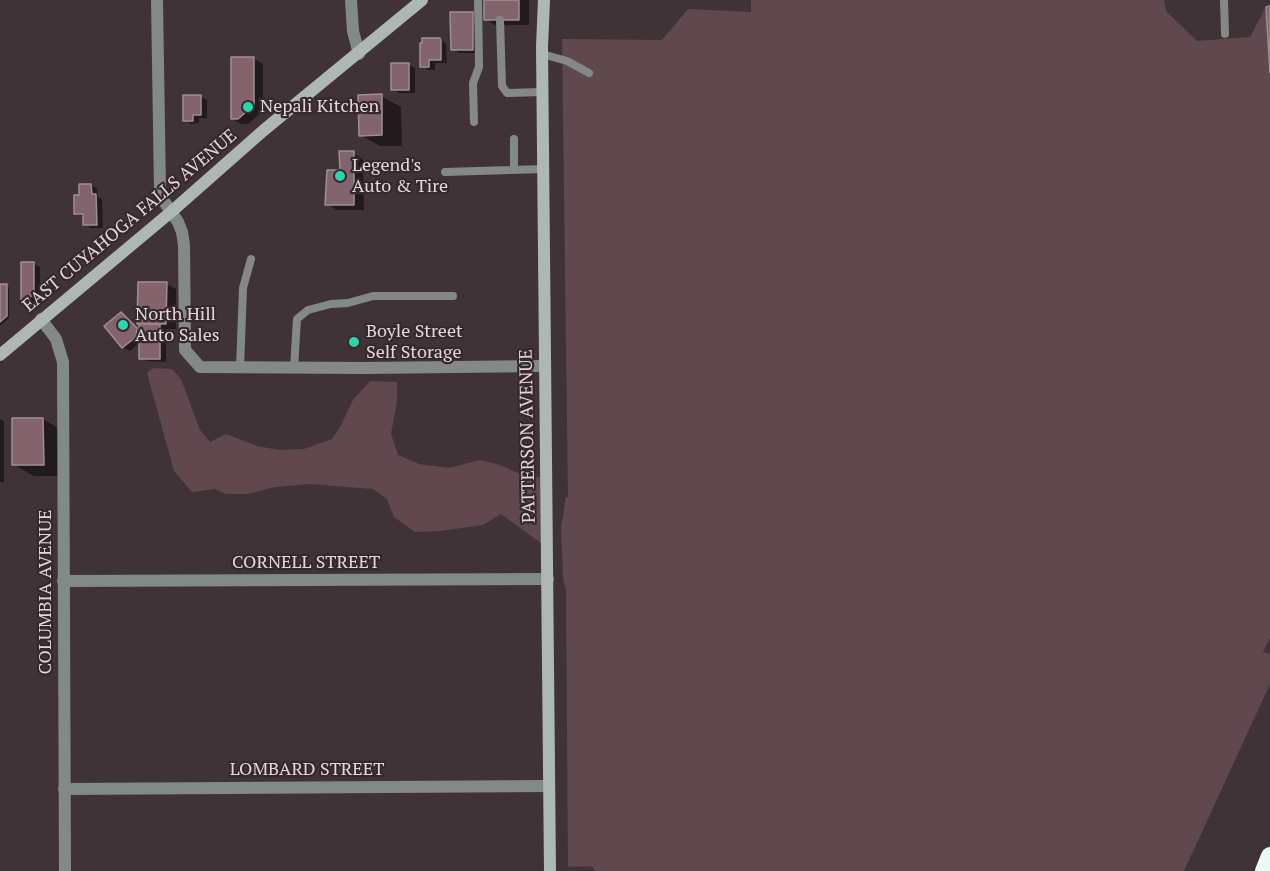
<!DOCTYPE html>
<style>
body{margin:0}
canvas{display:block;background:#403337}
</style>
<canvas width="1270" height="871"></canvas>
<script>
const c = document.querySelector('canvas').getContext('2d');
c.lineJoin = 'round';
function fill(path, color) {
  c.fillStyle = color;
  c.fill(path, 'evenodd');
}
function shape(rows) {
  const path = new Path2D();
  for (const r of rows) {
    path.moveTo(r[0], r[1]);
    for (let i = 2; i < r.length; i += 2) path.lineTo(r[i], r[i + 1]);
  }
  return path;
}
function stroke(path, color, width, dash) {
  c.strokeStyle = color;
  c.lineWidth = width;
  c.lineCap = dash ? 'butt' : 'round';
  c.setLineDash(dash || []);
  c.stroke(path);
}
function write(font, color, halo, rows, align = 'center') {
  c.font = font + ' "PT Serif",serif';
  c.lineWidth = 4.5;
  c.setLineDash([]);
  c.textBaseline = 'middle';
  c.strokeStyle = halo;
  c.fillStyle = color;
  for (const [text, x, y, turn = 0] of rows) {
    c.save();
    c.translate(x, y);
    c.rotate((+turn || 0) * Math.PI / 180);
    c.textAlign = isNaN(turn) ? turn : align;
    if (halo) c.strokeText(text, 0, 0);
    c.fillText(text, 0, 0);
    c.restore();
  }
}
fill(shape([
 [751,0,1164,0,1166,11,1197,41,1250,37,1266,7,1270,73,1270,638,1263,652,1270,654,1270,684,1184,871,596,871,591,866,568,867,566,590,563,578,561,528,566,497,568,497,562,39,662,40,688,9,751,12],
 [153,368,172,369,181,379,200,430,210,442,226,434,257,446,279,450,304,449,332,439,340,427,353,400,370,381,397,382,397,401,391,434,398,455,419,464,449,468,480,460,500,465,527,477,543,477,545,546,501,514,483,525,440,531,415,532,394,517,387,499,373,489,311,484,275,487,248,494,226,494,215,489,192,492,174,471,147,373]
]), '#5f484e');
fill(shape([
 [485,0,529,0,529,25,495,25,485,19],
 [473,14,479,17,479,53,459,53,453,49],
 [439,40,446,43,447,63,435,63,435,70,428,70,422,66],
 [253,58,263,64,263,111,248,124,242,124,232,119],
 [409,65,415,68,415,93,399,93,392,89],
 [381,96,401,107,402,146,380,146,360,135],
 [201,97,207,100,207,118,199,118,199,123,191,124,185,120],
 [353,153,363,159,364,210,337,210,327,204,341,171],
 [91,185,97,189,98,197,102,199,103,228,91,228,85,224,85,217,75,213,80,196],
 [33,263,40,267,40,298,29,305,22,301],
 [166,284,176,289,176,329,166,329,166,362,147,361,140,358,140,342,130,351,123,347,106,327,122,314,140,331],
 [0,286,9,287,9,318,0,326],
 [0,419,4,421,4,482,0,482],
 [43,419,63,431,63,476,34,476,14,465]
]), '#0007');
const building = shape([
 [484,0,519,0,519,20,484,20,484,0],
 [1270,6,1270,73,1266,7,1270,6],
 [450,12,473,12,473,50,451,50,450,12],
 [422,38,440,38,441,42,441,60,429,60,429,67,420,67,420,43,422,43,422,38],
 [231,57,254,57,254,105,238,119,231,119,231,57],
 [391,63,409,63,409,90,391,90,391,63],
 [382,94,382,135,359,136,358,95,382,94],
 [183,95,201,95,201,115,193,115,193,121,183,121,183,95],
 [339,151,354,151,354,205,325,205,327,170,340,170,339,151],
 [79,184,91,184,92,194,96,194,97,225,83,225,83,214,74,214,74,195,79,195,79,184],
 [21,262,34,262,34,294,24,302,21,302,21,262],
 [138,282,167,282,166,324,137,324,138,282],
 [0,284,7,284,7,316,0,322,0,284],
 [121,312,137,328,136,337,122,348,104,326,121,312],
 [139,324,160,324,160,359,139,359,139,324],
 [12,418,43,418,44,465,12,465,12,418]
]);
fill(building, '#83646c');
stroke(building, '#9d8e92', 1.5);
stroke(shape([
 [1224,0,1225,34],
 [500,20,502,86,507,93,543,92],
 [542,54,567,61,589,73],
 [474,122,473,83,479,67,478,0],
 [514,139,514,170],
 [445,172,543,169],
 [240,368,243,288,251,259],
 [294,368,297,319,308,310,331,304,348,303,373,296,453,296]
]), '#838987', 8);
stroke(shape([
 [157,0,160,190,163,200,178,222,182,232,184,245,185,350,200,367,364,368,545,366],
 [351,0,353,31,359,54],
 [41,319,56,339,63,362,65,871],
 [63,581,548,579],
 [64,789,549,786]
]), '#838987', 12);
stroke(shape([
 [544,0,542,47,550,871],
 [0,355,171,212,264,130,422,0]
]), '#adb7b3', 12);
stroke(shape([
 [1264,871,1270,856]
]), '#eafbf5', 18);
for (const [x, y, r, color] of [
 [248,107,6,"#2cd5ab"],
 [340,176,6,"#2cd5ab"],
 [123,325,6,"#2cd5ab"],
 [354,342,6,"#2cd5ab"]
]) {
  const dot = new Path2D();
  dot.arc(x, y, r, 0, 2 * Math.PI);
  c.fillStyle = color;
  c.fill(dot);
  stroke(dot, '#36292d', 2);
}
write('18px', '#e0d7d9', '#36292d', [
 ["Nepali Kitchen",260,107],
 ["Legend's",352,166],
 ["Auto & Tire",352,187],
 ["North Hill",135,315],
 ["Auto Sales",135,336],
 ["Boyle Street",366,332],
 ["Self Storage",366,353]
], 'left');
write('18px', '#e0d7d9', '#36292d', [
 ["EAST CUYAHOGA FALLS AVENUE",130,221,-40],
 ["PATTERSON AVENUE",528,436,-91],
 ["CORNELL STREET",306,563],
 ["COLUMBIA AVENUE",46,592,-90],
 ["LOMBARD STREET",307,770]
]);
</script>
